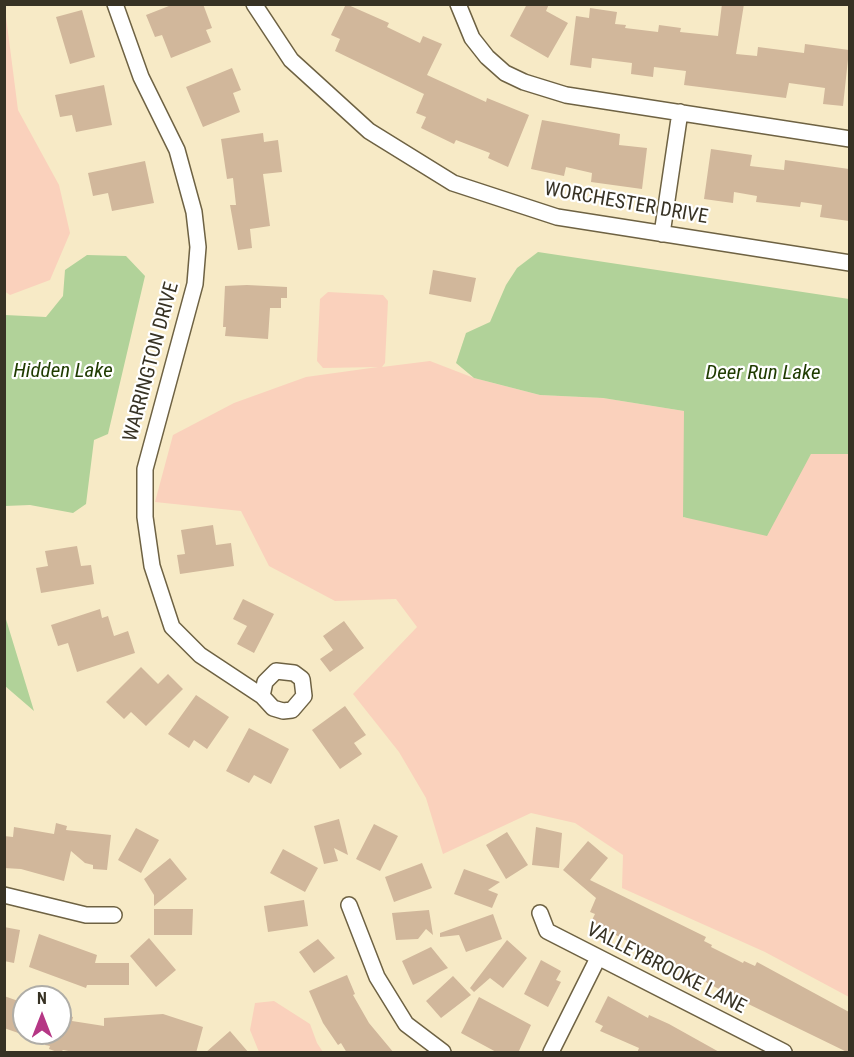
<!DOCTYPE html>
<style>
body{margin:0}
#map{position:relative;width:854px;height:1057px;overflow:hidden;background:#f7eac6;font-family:"Roboto Condensed",sans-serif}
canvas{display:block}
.frame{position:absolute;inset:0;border:6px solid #373224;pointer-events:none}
.north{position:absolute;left:12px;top:985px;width:60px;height:60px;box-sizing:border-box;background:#fff;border:2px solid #afada7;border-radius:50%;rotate:0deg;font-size:16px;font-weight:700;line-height:24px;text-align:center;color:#373224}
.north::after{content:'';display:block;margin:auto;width:21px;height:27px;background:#b53785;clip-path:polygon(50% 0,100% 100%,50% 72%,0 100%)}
</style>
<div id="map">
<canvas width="854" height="1057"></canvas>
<div class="frame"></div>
<div class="north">N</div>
</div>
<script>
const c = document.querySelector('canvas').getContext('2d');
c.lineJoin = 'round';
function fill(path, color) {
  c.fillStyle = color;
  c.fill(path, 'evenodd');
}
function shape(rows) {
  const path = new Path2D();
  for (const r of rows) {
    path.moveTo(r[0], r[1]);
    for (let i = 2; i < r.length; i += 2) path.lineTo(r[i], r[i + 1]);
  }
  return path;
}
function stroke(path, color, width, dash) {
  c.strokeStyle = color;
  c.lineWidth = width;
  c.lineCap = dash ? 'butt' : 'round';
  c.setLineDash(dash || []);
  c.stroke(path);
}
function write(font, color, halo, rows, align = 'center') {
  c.font = font + ' "Roboto Condensed",sans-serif';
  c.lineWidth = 4.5;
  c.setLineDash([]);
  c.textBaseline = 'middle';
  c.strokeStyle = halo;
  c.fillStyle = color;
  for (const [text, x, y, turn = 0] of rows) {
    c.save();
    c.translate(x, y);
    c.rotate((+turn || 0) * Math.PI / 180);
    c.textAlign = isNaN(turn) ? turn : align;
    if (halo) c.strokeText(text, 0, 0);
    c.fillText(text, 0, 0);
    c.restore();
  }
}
fill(shape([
 [5,9,18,110,59,185,70,233,50,280,10,295,4,291],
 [328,292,383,295,388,301,385,363,382,367,430,361,474,378,540,395,603,398,684,411,684,518,795,479,811,454,849,454,849,997,765,952,622,888,623,855,575,823,531,813,443,854,426,798,399,752,353,694,417,627,396,599,335,601,269,566,241,511,155,502,173,435,234,403,306,377,378,367,323,368,317,361,320,299],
 [274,1001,310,1024,317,1043,323,1052,259,1052,250,1030,255,1003]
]), '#fad1bc');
fill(shape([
 [538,252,849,299,849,454,811,454,767,536,683,517,684,411,603,398,540,395,474,378,456,363,466,333,490,322,506,285,517,268],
 [87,255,126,256,145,276,108,434,94,440,86,504,73,513,30,505,5,506,5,315,46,317,63,296,65,270],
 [4,616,5,616,34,711,5,686]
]), '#b1d299');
fill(shape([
 [174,4,203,4,212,28,206,30,211,42,171,58,162,35,155,37,146,15],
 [346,4,389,23,387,27,420,43,423,36,442,44,427,75,486,102,487,98,529,115,508,167,488,158,490,153,456,140,454,144,421,128,426,117,416,113,424,94,335,51,340,39,331,35],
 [527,4,549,4,546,11,568,23,548,58,510,36],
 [722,4,744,4,736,54,757,56,758,47,804,53,805,44,849,50,843,106,823,104,825,88,789,83,786,98,684,85,686,71,654,67,653,77,631,74,632,63,592,58,591,68,570,65,576,16,589,18,590,8,617,12,615,24,626,25,625,28,658,32,659,25,681,28,680,32,718,36],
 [82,10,95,57,70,64,56,17],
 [232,68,241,90,233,93,240,112,203,127,186,87],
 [104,85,112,125,76,132,72,115,60,117,55,95],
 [542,120,620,134,619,145,647,148,642,189,591,182,592,173,566,167,564,176,531,169],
 [263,133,264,142,278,140,282,172,263,174,270,226,250,229,252,248,238,250,230,205,236,205,233,178,227,179,221,139],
 [711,149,752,155,750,166,784,170,785,160,849,169,849,221,820,217,822,205,801,202,800,207,756,202,757,196,734,192,733,203,704,199],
 [145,161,154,203,112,211,108,193,93,196,88,173],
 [433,270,476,278,471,302,429,294],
 [247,285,287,287,287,298,281,298,281,308,270,308,268,339,225,336,226,327,223,327,225,286],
 [213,525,216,545,231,543,234,566,180,574,177,555,185,554,181,530],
 [77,546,81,566,91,565,94,584,41,593,36,568,48,566,45,551],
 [243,599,274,614,254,653,237,644,247,626,233,619],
 [100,609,102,618,108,616,114,636,128,631,135,653,77,672,68,643,58,646,51,625],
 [344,621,364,648,330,672,320,659,333,650,323,636],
 [141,667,158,684,168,674,183,689,146,726,131,712,124,719,106,702],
 [196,695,229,717,207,749,194,740,189,748,168,734],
 [345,706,366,735,354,743,362,754,340,769,312,730],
 [249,728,289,749,271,784,254,775,249,783,226,771],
 [339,819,348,855,334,848,338,861,324,864,314,826],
 [56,823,67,826,66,830,111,835,107,870,93,869,93,865,85,863,71,851,64,881,21,869,4,868,4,836,13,837,14,827,54,834],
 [374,824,398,836,380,871,356,859],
 [536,827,562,833,559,868,532,865],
 [136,828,159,840,141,873,118,860],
 [507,832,528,865,506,879,486,845],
 [588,841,608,858,590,880,706,937,704,941,712,945,711,947,743,963,744,961,755,966,757,962,849,1012,849,1053,738,999,591,922,595,914,590,912,596,898,563,870],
 [283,849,318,868,305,892,270,873],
 [170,858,187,879,154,906,154,895,144,879],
 [422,863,432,888,394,902,385,877],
 [464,869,500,882,488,890,498,894,492,908,454,894],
 [304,900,308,926,268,932,264,906],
 [154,909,193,909,192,935,154,935],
 [429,910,433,935,426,929,418,939,396,940,392,913],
 [493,914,502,939,466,952,459,935,440,937,440,933],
 [4,927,20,930,14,963,4,961],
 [39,934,97,955,95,963,129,963,129,985,87,985,86,988,29,967],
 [149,938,176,970,156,987,130,956],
 [318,939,335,958,314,973,299,952],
 [507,940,527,958,503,988,490,978,474,992,470,988],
 [431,947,448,968,413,985,402,961],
 [541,960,561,971,556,980,561,982,548,1007,524,994],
 [347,975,355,994,353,995,369,1023,394,1053,347,1053,341,1043,338,1045,323,1023,309,991],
 [453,976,471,995,441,1018,426,1001],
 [4,996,24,1003,24,1035,4,1028],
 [608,996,648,1018,649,1015,669,1024,721,1053,637,1053,639,1048,600,1031,603,1026,595,1022],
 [479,997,531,1025,518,1053,498,1053,461,1033],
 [60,1013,73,1017,72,1021,104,1026,104,1018,163,1014,203,1027,196,1053,79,1053,63,1050,60,1053,49,1049,50,1046,45,1045,46,1042,26,1035,27,1033,60,1033],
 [230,1031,249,1053,205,1053]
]), '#d1b79b');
const street = shape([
 [115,4,141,77,177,150,194,212,198,247,195,284,145,469,145,517,152,566,172,627,200,655,262,696,273,708,283,711,292,710,304,696,302,679,294,673,276,671,265,682,262,696],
 [254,4,291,60,369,131,453,183,557,217,850,263],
 [458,4,472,38,487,57,505,73,524,82,566,95,850,139],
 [662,234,680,112],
 [4,895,86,915,114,915],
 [349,905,377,977,406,1024,443,1052],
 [540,913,547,931,784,1052],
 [551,1052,598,958]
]);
stroke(street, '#6e6243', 18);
stroke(street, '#fff', 15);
write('20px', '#373224', '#fff', [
 ["WORCHESTER DRIVE",626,204,10],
 ["WARRINGTON DRIVE",152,362,-75],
 ["VALLEYBROOKE LANE",666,969,27]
]);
write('italic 21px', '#1f3b00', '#fff', [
 ["Hidden Lake",63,372],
 ["Deer Run Lake",763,374]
]);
</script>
